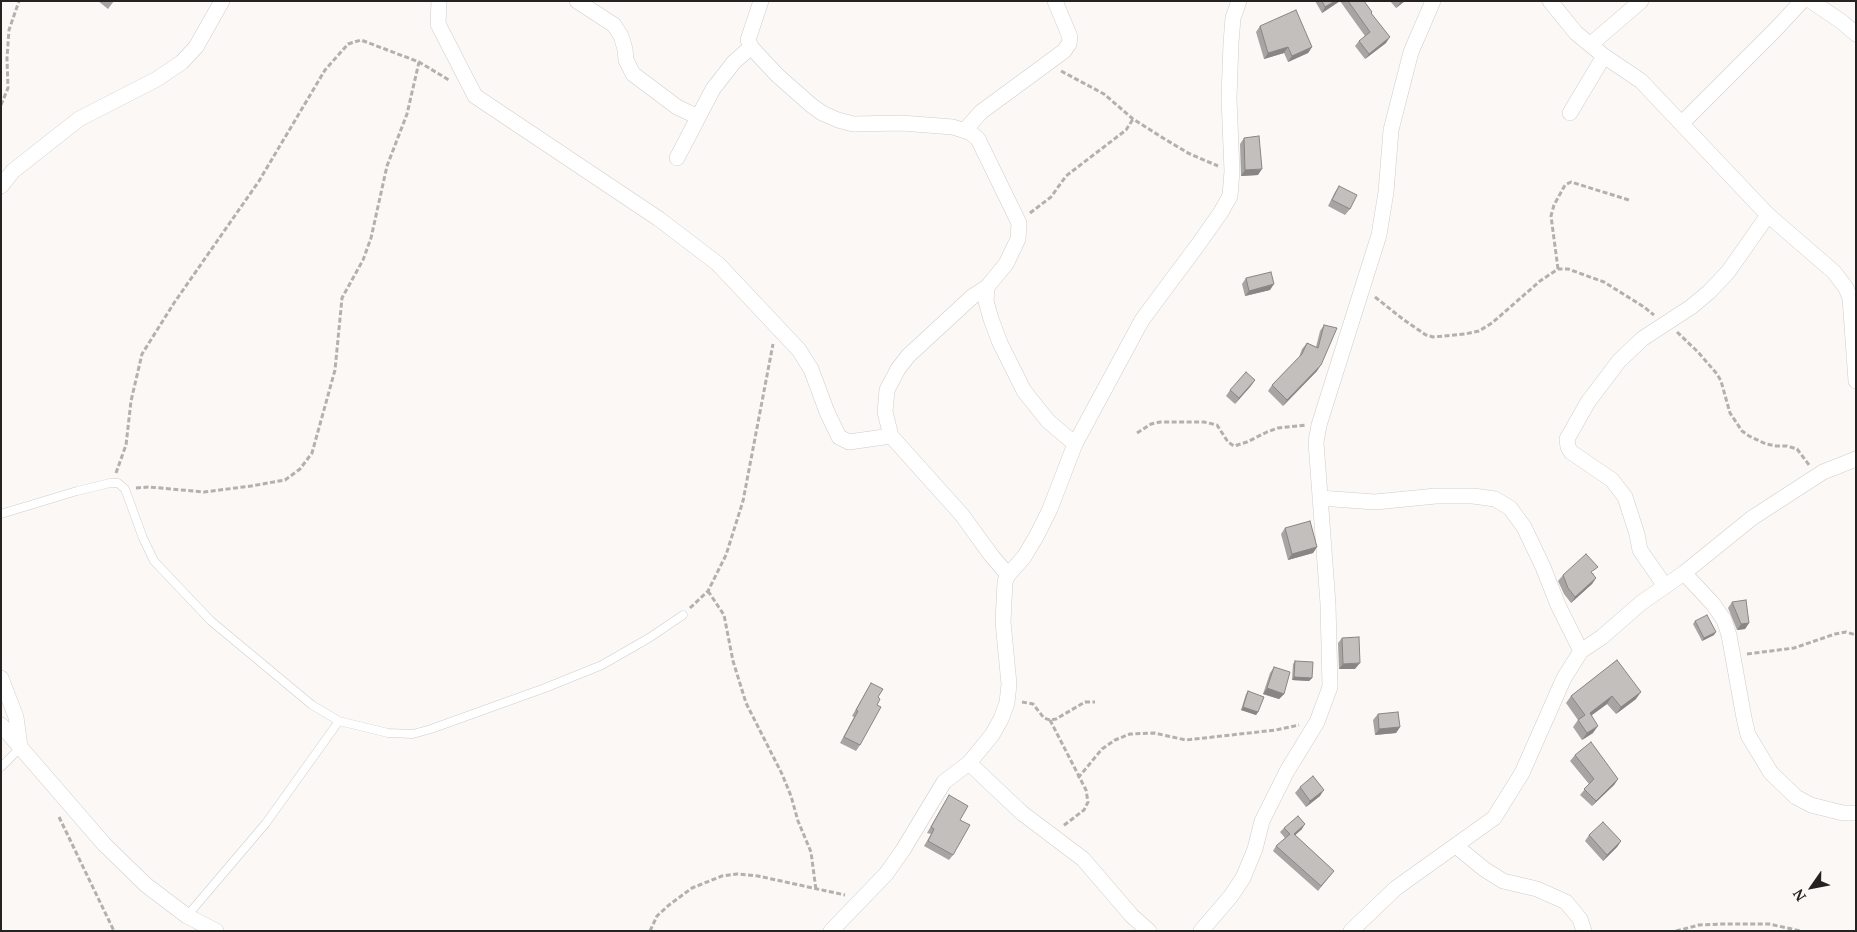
<!DOCTYPE html>
<style>
body{margin:0}
#map{position:relative;width:1857px;height:932px;overflow:hidden;background:#fbf8f5;font-family:"Noto Serif",serif}
canvas{display:block}
.frame{position:absolute;inset:0;border:2px solid #252322;pointer-events:none}
.north{position:absolute;left:1787px;top:862px;width:50px;height:50px;-webkit-text-stroke:4px #fbf8f5;paint-order:stroke;rotate:237deg;font-size:14px;font-weight:700;line-height:20px;text-align:center;color:#252322}
.north::after{content:'';display:block;margin:auto;width:18px;height:22px;background:#252322;clip-path:polygon(50% 0,100% 100%,50% 72%,0 100%)}
</style>
<div id="map">
<canvas width="1857" height="932"></canvas>
<div class="frame"></div>
<div class="north">N</div>
</div>
<script>
const c = document.querySelector('canvas').getContext('2d');
c.lineJoin = 'round';
function shape(rows) {
  const path = new Path2D();
  for (const r of rows) {
    path.moveTo(r[0], r[1]);
    for (let i = 2; i < r.length; i += 2) path.lineTo(r[i], r[i + 1]);
  }
  return path;
}
function stroke(path, color, width, dash) {
  c.strokeStyle = color;
  c.lineWidth = width;
  c.lineCap = dash ? 'butt' : 'round';
  c.setLineDash(dash || []);
  c.stroke(path);
}
function fill(path, color) {
  c.fillStyle = color;
  c.fill(path, 'evenodd');
}
const service = shape([
 [1,514,77,491,110,483,118,483,125,489,143,538,154,561,211,621,312,705,339,721,388,733,413,734,431,729,545,688,602,665,649,638,683,615],
 [1,767,20,748],
 [187,916,266,823,339,721]
]);
const minor = shape([
 [439,1,438,24,475,96,659,219,718,264,799,350,811,369,827,412,839,437,849,442,891,436],
 [577,1,614,25,621,36,625,49,626,60,633,74,677,107,698,117],
 [761,1,748,40,751,47,777,75,811,105,822,113,838,120,853,124,901,123,953,127,971,133,978,139,1019,223,1018,239,1006,264,987,287,986,301,991,319,1000,343,1024,391,1048,421,1075,444],
 [1550,1,1576,33,1604,56,1641,81,1768,215,1834,272,1846,288,1850,298,1856,381],
 [1811,1,1842,22,1856,34],
 [1591,44,1641,1],
 [1570,113,1604,56],
 [1682,123,1776,29,1802,1],
 [965,130,981,112,1064,51,1069,44,1070,37,1055,1],
 [677,158,713,89,734,62,751,47],
 [1,186,13,171,79,119,157,79,182,62,196,47,222,1],
 [987,287,973,296,908,356,898,369,887,390,885,412,891,436,962,515,991,555,1008,575],
 [1320,498,1375,502,1436,496,1473,496,1495,499,1510,508,1524,527,1543,567,1558,605,1581,651],
 [1684,573,1713,604,1724,620,1729,635,1744,718,1748,735,1771,773,1796,797,1811,805,1843,813,1856,813],
 [1665,586,1640,550,1637,534,1625,497,1612,480,1571,452,1568,447,1567,439,1588,402,1619,361,1642,339,1691,307,1709,292,1728,272,1768,215],
 [1,678,16,717,20,747],
 [1,725,104,844,146,885,187,916,216,931],
 [969,763,1022,813,1083,859,1132,916,1149,931],
 [1456,846,1484,869,1503,881,1537,889,1566,902,1580,919,1584,931],
 [831,931,886,874,903,850,944,782,969,763,992,735,1001,719,1007,703,1009,684,1003,622,1005,582,1008,575,1024,557,1036,537,1050,509,1075,444,1142,320,1200,242,1221,212,1230,196,1232,171,1229,98,1231,43,1233,18,1239,1],
 [1201,931,1231,896,1243,878,1255,849,1262,821,1287,771,1317,722,1330,687,1328,604,1316,442,1319,425,1379,235,1386,192,1391,130,1411,52,1433,1],
 [1351,931,1396,888,1494,818,1522,773,1564,678,1581,651,1602,637,1641,603,1684,573,1752,518,1823,472,1856,459]
]);
stroke(service, '#d0cdca', 9);
stroke(minor, '#d0cdca', 16);
stroke(shape([
 [1061,71,1104,94,1133,119,1163,138,1188,153,1218,166],
 [1,105,8,88,7,58,9,30,19,1],
 [1030,213,1051,197,1066,176,1126,130,1133,119],
 [1558,269,1551,216,1554,205,1565,185,1571,182,1629,200],
 [1375,297,1404,320,1426,335,1433,337,1465,334,1479,331,1492,323,1540,281,1558,269,1568,269,1604,282,1644,307,1654,315],
 [1677,332,1698,352,1717,374,1721,381,1730,413,1742,431,1749,436,1766,444,1776,446,1787,446,1797,449,1809,465],
 [1137,433,1151,424,1160,422,1204,422,1217,425,1228,442,1234,446,1247,442,1267,432,1278,428,1306,425],
 [116,473,126,445,131,401,142,354,174,303,259,181,325,70,348,44,361,40,419,62,449,80],
 [136,488,149,487,204,492,251,486,285,480,300,469,312,453,335,370,342,298,363,260,371,238,387,166,407,114,419,62],
 [708,591,724,615,733,661,746,703,782,774,791,796,798,821,811,852,816,890],
 [690,608,708,591,726,555,743,501,773,344],
 [1747,654,1794,648,1835,634,1846,632,1856,635],
 [1022,702,1033,704,1044,718,1050,720,1056,719,1085,702,1095,702],
 [1050,720,1086,790,1088,802,1084,810,1063,826],
 [1078,778,1102,749,1115,740,1130,734,1154,733,1186,740,1276,730,1299,725],
 [59,817,114,931],
 [650,931,657,916,669,905,692,888,722,876,737,874,758,876,845,895],
 [1676,931,1699,925,1721,924,1769,924,1801,931]
]), '#b3b1ae', 3, [5, 2.5]);
stroke(service, '#fff', 8);
stroke(minor, '#fff', 15);
fill(shape([
 [98,1,114,1,108,9],
 [1315,1,1340,1,1322,13],
 [1340,1,1364,1,1372,12,1371,14,1386,43,1365,59,1355,46,1359,41,1365,36],
 [1390,1,1405,1,1396,8],
 [1260,26,1312,47,1308,53,1288,62,1284,53,1264,59,1256,32],
 [1244,138,1258,175,1241,176,1240,144],
 [1339,186,1350,209,1345,215,1328,206,1335,192],
 [1246,278,1270,290,1245,296,1242,284],
 [1324,325,1317,371,1283,406,1268,391,1272,385,1299,357,1302,349,1307,343,1316,347,1320,331],
 [1255,380,1235,404,1226,396,1230,390],
 [1285,528,1317,547,1313,553,1288,560,1281,534],
 [1594,573,1593,574,1596,578,1592,584,1571,603,1564,594,1558,581,1563,575],
 [1732,602,1749,623,1745,629,1737,630,1728,608],
 [1695,621,1714,635,1702,641,1693,624],
 [1342,638,1355,669,1339,669,1338,643],
 [1617,660,1636,699,1616,714,1607,704,1592,715,1593,733,1582,740,1573,727,1578,720,1566,703,1571,696],
 [1295,661,1312,678,1309,681,1292,680,1293,664],
 [1274,667,1284,694,1279,699,1263,694,1270,673],
 [871,683,878,697,877,705,860,745,856,751,840,743,854,717,852,716],
 [1248,691,1258,712,1256,715,1241,710,1246,694],
 [1378,714,1400,727,1396,733,1375,735,1373,720],
 [1575,755,1618,779,1614,785,1592,806,1580,795,1589,784,1570,761],
 [1300,787,1320,796,1306,807,1295,793],
 [949,795,960,820,953,855,949,860,924,846,931,834,927,833],
 [1284,828,1302,829,1295,835,1334,871,1318,891,1273,851,1276,846,1285,838,1280,832],
 [1589,835,1621,841,1617,847,1603,861,1585,841]
]), '#a8a4a3');
fill(shape([
 [1335,1,1340,1,1322,13,1325,7],
 [1401,1,1405,1,1396,8,1400,3],
 [1390,37,1386,43,1365,59,1369,54],
 [1288,47,1284,53,1264,59,1268,53],
 [1312,47,1308,53,1288,62,1292,56],
 [1262,169,1258,175,1241,176,1245,170],
 [1274,284,1270,290,1245,296,1249,291],
 [1321,365,1317,371,1283,406,1287,400],
 [1255,380,1251,386,1235,404,1239,398],
 [1317,547,1313,553,1288,560,1292,554],
 [1596,578,1592,584,1571,603,1575,597],
 [1749,623,1745,629,1737,630,1741,624],
 [1716,632,1714,635,1702,641,1704,638],
 [1360,663,1355,669,1339,669,1343,664],
 [1294,677,1312,678,1309,681,1292,680],
 [1267,688,1284,694,1279,699,1263,694],
 [1641,692,1636,699,1616,714,1621,707],
 [1612,696,1607,704,1585,720,1590,713],
 [1243,707,1258,712,1256,715,1241,710],
 [1598,726,1593,733,1582,740,1587,733],
 [1400,727,1396,733,1375,735,1379,729],
 [1618,779,1614,785,1592,806,1596,801],
 [1324,790,1320,796,1306,807,1310,801],
 [1305,824,1302,829,1291,839,1294,834],
 [1621,841,1617,847,1603,861,1607,855]
]), '#888684');
const building = shape([
 [1322,1,1335,1,1325,7,1322,1],
 [1348,1,1364,1,1372,12,1371,13,1390,37,1369,54,1359,41,1370,32,1348,1],
 [1296,10,1312,47,1292,56,1288,47,1268,53,1260,26,1296,10],
 [1259,136,1262,169,1245,170,1244,138,1259,136],
 [1339,186,1357,195,1350,209,1332,200,1339,186],
 [1271,272,1274,284,1249,291,1246,278,1271,272],
 [1324,325,1337,328,1321,365,1287,400,1272,385,1302,354,1307,343,1318,348,1324,325],
 [1246,372,1255,380,1239,398,1230,390,1246,372],
 [1310,521,1317,547,1292,554,1285,528,1310,521],
 [1586,554,1598,567,1591,572,1596,578,1575,597,1568,588,1563,575,1586,554],
 [1746,600,1749,623,1741,624,1732,602,1746,600],
 [1707,615,1716,632,1704,638,1695,621,1707,615],
 [1359,637,1360,663,1343,664,1342,638,1359,637],
 [1617,660,1641,692,1621,707,1612,696,1590,713,1598,726,1587,733,1578,720,1585,715,1571,696,1617,660],
 [1295,661,1313,662,1312,678,1294,677,1295,661],
 [1274,667,1290,672,1284,694,1267,688,1274,667],
 [871,683,883,689,878,697,880,699,877,705,881,707,860,745,844,737,858,711,856,710,871,683],
 [1248,691,1264,697,1258,712,1243,707,1248,691],
 [1398,712,1400,727,1379,729,1378,714,1398,712],
 [1591,742,1618,779,1596,801,1584,789,1594,779,1575,755,1591,742],
 [1313,776,1324,790,1310,801,1300,787,1313,776],
 [949,795,968,806,960,820,970,825,953,855,928,841,934,829,931,827,949,795],
 [1298,816,1305,824,1294,834,1334,871,1321,886,1276,846,1290,834,1284,828,1298,816],
 [1603,822,1621,841,1607,855,1589,835,1603,822]
]);
fill(building, '#c3bfbd');
stroke(building, '#888684', 1);
</script>
